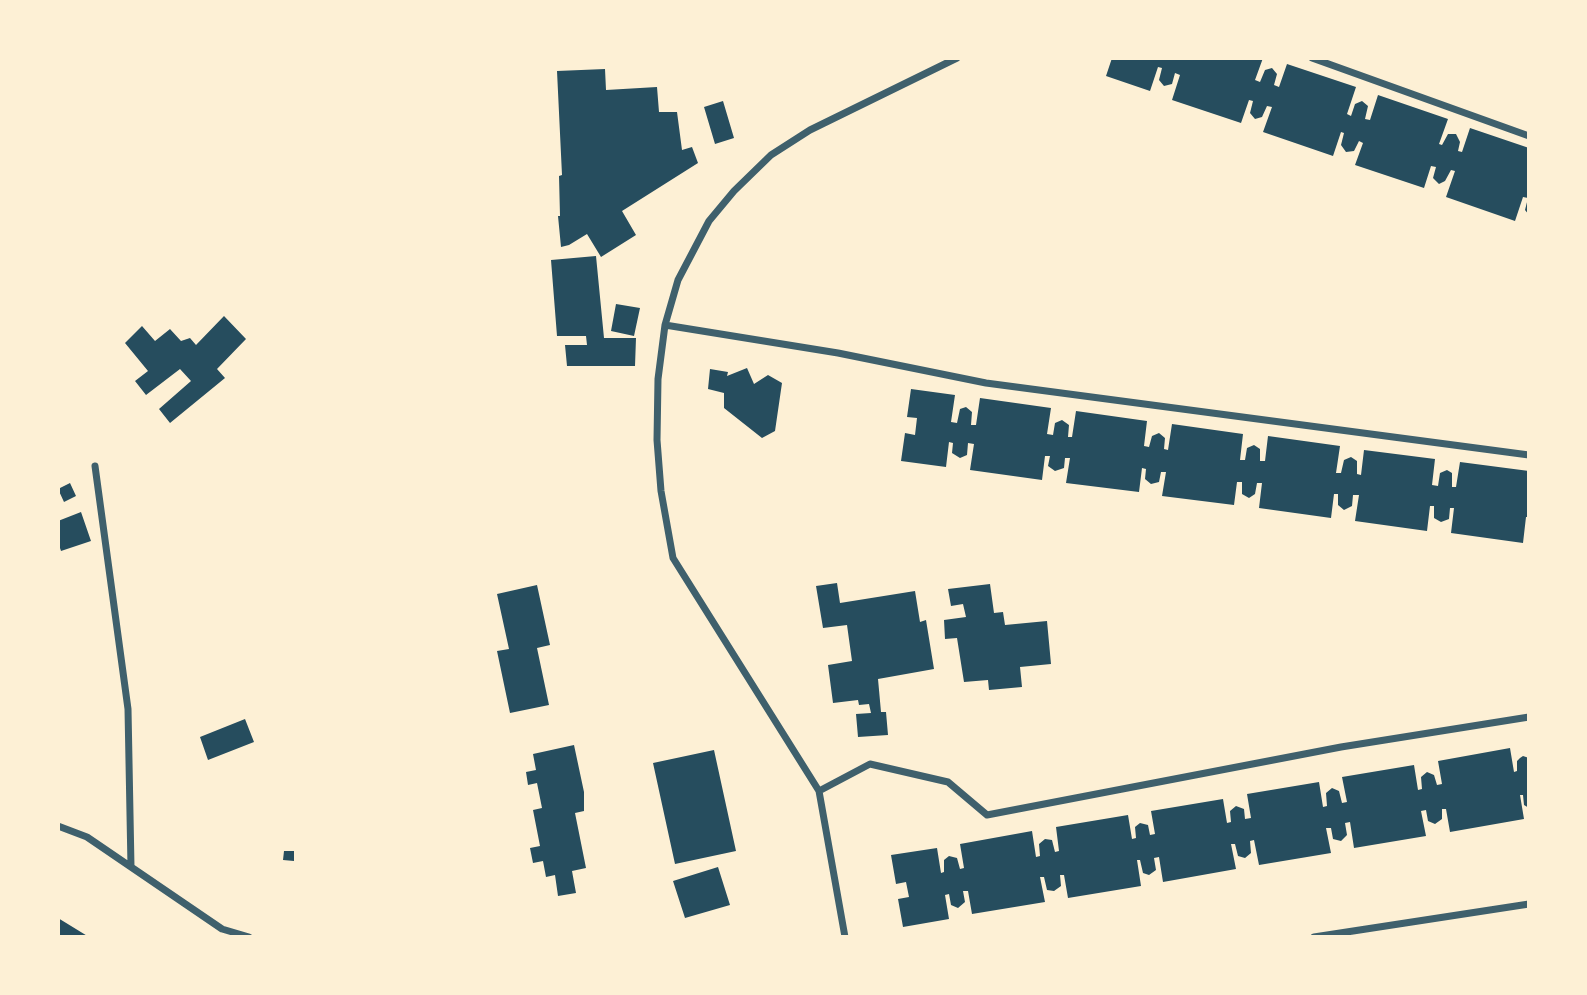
<!DOCTYPE html>
<style>
body{margin:0}
#map{position:relative;width:1587px;height:995px;overflow:hidden;background:#fdf0d5;font-family:Cabin,sans-serif}
canvas{display:block}
.frame{position:absolute;inset:0;border:60px solid #fdf0d5;pointer-events:none}
</style>
<div id="map">
<canvas width="1587" height="995"></canvas>
<div class="frame"></div>
</div>
<script>
const c = document.querySelector('canvas').getContext('2d');
c.lineJoin = 'round';
function fill(path, color) {
  c.fillStyle = color;
  c.fill(path, 'evenodd');
}
function shape(rows) {
  const path = new Path2D();
  for (const r of rows) {
    path.moveTo(r[0], r[1]);
    for (let i = 2; i < r.length; i += 2) path.lineTo(r[i], r[i + 1]);
  }
  return path;
}
function stroke(path, color, width, dash) {
  c.strokeStyle = color;
  c.lineWidth = width;
  c.lineCap = dash ? 'butt' : 'round';
  c.setLineDash(dash || []);
  c.stroke(path);
}
fill(shape([
 [1112,58,1263,58,1255,80,1260,82,1265,70,1272,68,1277,74,1274,85,1279,87,1287,64,1356,87,1347,114,1351,116,1355,104,1362,101,1368,106,1365,119,1370,120,1378,95,1448,119,1439,144,1442,145,1448,134,1456,134,1460,142,1458,151,1462,152,1470,128,1529,148,1529,215,1525,210,1528,198,1523,197,1515,221,1446,197,1455,171,1451,170,1445,181,1439,184,1433,178,1436,167,1431,166,1424,188,1355,165,1363,143,1359,141,1354,151,1346,152,1341,145,1344,133,1341,132,1333,156,1263,132,1272,107,1267,106,1262,117,1255,119,1250,113,1253,101,1249,100,1241,123,1172,100,1180,75,1175,73,1172,84,1164,86,1159,80,1162,68,1158,67,1150,91,1106,76],
 [605,69,606,90,657,87,659,112,677,112,682,150,692,147,698,163,622,211,636,235,601,257,587,234,569,245,561,247,558,216,560,216,559,176,562,175,557,71],
 [723,101,734,138,715,144,704,107],
 [596,256,604,338,636,338,635,366,567,366,565,345,587,345,586,336,557,336,551,260],
 [616,304,640,308,634,336,611,331],
 [224,316,246,339,217,369,225,378,170,423,159,409,191,381,180,369,146,395,135,381,148,371,125,343,142,326,155,341,170,329,181,341,190,338,196,345],
 [747,368,754,384,768,375,782,383,775,431,762,438,724,408,724,393,708,389,710,369,728,372,727,376],
 [911,389,955,395,951,422,957,423,960,409,966,407,972,412,971,425,976,425,980,398,1051,408,1047,434,1053,435,1055,423,1062,420,1069,425,1068,437,1072,437,1076,411,1147,421,1144,446,1149,447,1152,436,1159,433,1165,438,1164,449,1168,450,1172,424,1243,434,1240,460,1245,460,1247,448,1254,445,1260,449,1260,461,1265,461,1268,436,1340,446,1336,473,1341,473,1344,460,1351,457,1357,461,1357,474,1361,475,1364,450,1435,459,1432,485,1438,486,1440,473,1447,470,1452,473,1452,487,1456,487,1460,462,1529,471,1529,517,1526,517,1523,543,1451,533,1454,508,1450,508,1449,519,1441,522,1434,518,1434,506,1430,506,1427,531,1355,521,1359,495,1353,495,1352,506,1344,510,1338,505,1338,494,1334,494,1331,518,1259,508,1262,483,1257,483,1255,494,1249,498,1242,494,1242,482,1237,482,1234,505,1162,496,1166,472,1161,472,1159,482,1151,484,1145,479,1146,469,1142,468,1139,492,1066,483,1070,458,1065,458,1064,468,1055,471,1048,466,1050,456,1045,456,1042,480,970,470,974,444,968,443,967,455,960,458,952,453,953,443,949,442,946,467,901,461,905,433,915,435,917,418,907,417],
 [70,483,76,496,64,502,58,489],
 [81,512,91,541,61,551,58,542,58,521],
 [837,583,840,603,915,591,920,622,926,620,934,669,878,679,881,712,886,712,888,735,858,737,856,714,871,713,869,704,859,705,858,700,833,703,828,665,852,661,847,625,823,628,816,586],
 [990,584,994,613,1003,612,1005,625,1047,621,1051,664,1020,667,1022,687,989,690,988,680,964,682,957,638,945,639,944,620,966,617,963,604,951,606,948,589],
 [537,585,550,645,537,648,549,705,510,713,497,651,509,649,497,594],
 [245,719,254,742,208,760,200,737],
 [574,745,584,792,584,811,575,813,586,868,572,871,576,893,558,896,555,875,546,877,543,861,533,863,530,848,540,846,533,810,542,808,537,783,528,785,526,772,536,770,533,754],
 [1510,748,1514,772,1517,771,1517,761,1520,758,1523,756,1529,758,1529,808,1524,805,1523,795,1520,795,1524,819,1450,832,1446,809,1442,809,1442,819,1435,824,1428,821,1426,810,1421,811,1426,836,1354,848,1350,822,1345,823,1347,835,1341,841,1333,839,1331,828,1326,828,1331,853,1259,865,1254,840,1250,841,1251,853,1245,858,1238,856,1235,844,1231,844,1236,869,1163,882,1159,857,1154,858,1156,870,1149,875,1143,873,1140,860,1137,860,1141,886,1068,898,1064,875,1060,875,1061,886,1054,891,1047,890,1044,877,1040,877,1045,902,972,914,968,891,963,891,965,902,958,908,951,905,949,894,945,895,949,919,903,927,898,899,909,897,906,882,896,884,891,855,937,848,941,873,944,872,944,860,949,856,957,858,960,869,964,868,960,844,1032,831,1036,857,1040,856,1039,844,1045,839,1052,840,1055,852,1059,851,1056,827,1128,815,1132,839,1136,838,1135,827,1140,823,1148,825,1150,835,1155,834,1151,811,1223,799,1227,823,1231,822,1230,811,1236,806,1244,809,1245,819,1251,818,1247,794,1319,782,1323,807,1327,806,1326,793,1332,788,1339,791,1342,803,1347,802,1342,777,1414,765,1418,790,1422,789,1421,777,1427,772,1434,775,1437,785,1442,784,1438,761],
 [714,750,736,851,675,864,653,763],
 [284,851,294,851,294,861,283,860],
 [718,867,730,905,685,918,673,881],
 [58,918,89,937,58,937]
]), '#264d5e');
stroke(shape([
 [1312,58,1529,136],
 [665,325,838,353,986,383,1529,455],
 [95,466,128,709,131,867],
 [819,791,870,764,948,782,987,815,1341,747,1529,717],
 [58,826,87,837,222,929,249,937],
 [845,937,819,791,673,558,661,491,657,440,658,379,665,325,678,280,709,221,734,191,771,155,810,130,957,58],
 [1314,937,1529,904]
]), '#3f606c', 7);
</script>
